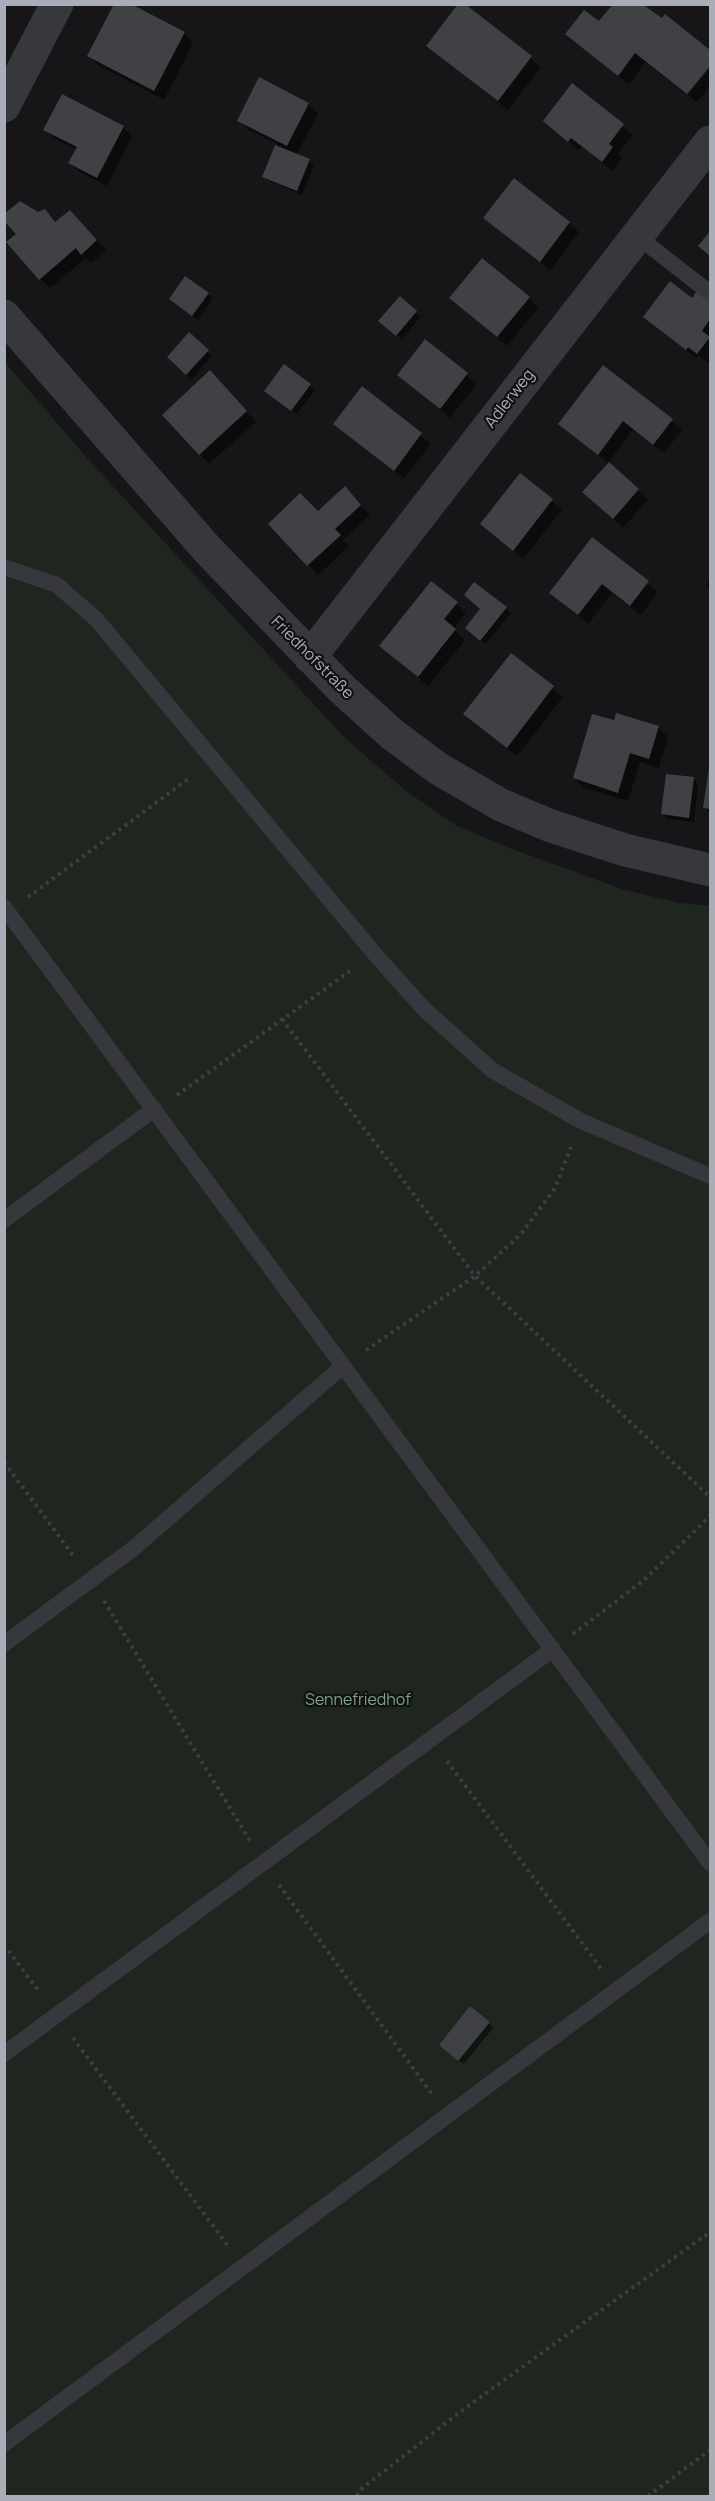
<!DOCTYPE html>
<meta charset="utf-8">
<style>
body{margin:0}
#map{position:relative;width:715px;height:2501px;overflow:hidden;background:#161618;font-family:Manrope,sans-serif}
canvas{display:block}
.frame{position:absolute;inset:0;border:6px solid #a8adb8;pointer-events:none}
</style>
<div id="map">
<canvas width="715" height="2501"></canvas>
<div class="frame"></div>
</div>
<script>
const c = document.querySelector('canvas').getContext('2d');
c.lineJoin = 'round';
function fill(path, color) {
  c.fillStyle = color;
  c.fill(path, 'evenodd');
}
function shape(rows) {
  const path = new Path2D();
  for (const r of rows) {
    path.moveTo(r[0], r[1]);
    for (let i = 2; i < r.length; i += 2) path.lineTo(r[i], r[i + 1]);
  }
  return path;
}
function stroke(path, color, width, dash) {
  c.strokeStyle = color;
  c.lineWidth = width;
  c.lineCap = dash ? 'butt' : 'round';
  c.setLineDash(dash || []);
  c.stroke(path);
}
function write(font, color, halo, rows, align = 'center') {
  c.font = font + ' Manrope,sans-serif';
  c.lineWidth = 4.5;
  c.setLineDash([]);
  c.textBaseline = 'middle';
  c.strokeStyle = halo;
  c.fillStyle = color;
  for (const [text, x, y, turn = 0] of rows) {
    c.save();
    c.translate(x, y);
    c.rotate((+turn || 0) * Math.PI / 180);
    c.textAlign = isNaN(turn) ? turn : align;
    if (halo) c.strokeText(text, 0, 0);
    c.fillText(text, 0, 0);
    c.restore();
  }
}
fill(shape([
 [4,361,87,458,344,737,406,791,457,826,507,847,625,890,680,903,710,906,710,2496,5,2496]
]), '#1e261f');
fill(shape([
 [463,4,541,67,508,110,428,45],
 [665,16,710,52,710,63,685,93,645,62,629,85,567,34,599,23,662,20],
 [184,33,193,43,164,100,98,65,89,56],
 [710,68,710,86,697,102,688,95],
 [573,85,633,135,618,154,622,158,612,171,582,146,578,150,545,121],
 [308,104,318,114,296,155,309,160,314,165,302,195,269,181,264,176,277,144,249,130,239,120],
 [123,127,132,137,107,186,80,172,70,163,77,150,55,139,45,129],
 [515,180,579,232,550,270,485,218],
 [45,211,56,223,79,221,106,250,91,263,86,258,50,288,40,279,37,213],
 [698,293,710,303,710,359,708,363,699,356,696,358,645,317,692,300],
 [208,294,213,298,198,320,176,304],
 [400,298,421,317,401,339,385,325],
 [451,298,529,298,538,308,507,346],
 [189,334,212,356,192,379,169,357],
 [425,341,477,384,450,418,399,375],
 [284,366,315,390,297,414,271,395],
 [604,367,682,430,664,453,633,430,608,463,560,423],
 [220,382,256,422,209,464,164,415],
 [362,388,431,444,404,479,335,424],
 [520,475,562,510,523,559,482,524],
 [638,490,648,499,623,528,594,502],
 [354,498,370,515,343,540,349,546,318,575,270,524,318,513],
 [593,539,658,592,641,615,612,593,588,624,551,593],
 [710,578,710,590,706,586],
 [431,583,466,613,454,629,465,640,428,686,381,646],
 [475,584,511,613,486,644,472,633,482,609],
 [511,655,563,697,517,756,465,714],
 [617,714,659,728,668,737,659,768,640,762,628,801,584,788,574,778,615,722],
 [710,769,710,813,705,807],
 [694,779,698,784,694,822,667,819,663,814],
 [489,2023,493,2028,464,2064,445,2050]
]), '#0007');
fill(shape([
 [114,4,131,4,185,32,154,91,87,56],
 [458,4,465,4,532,56,498,101,426,46],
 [613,4,642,4,662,18,665,14,710,50,710,66,687,94,635,53,618,76,565,34,584,10,599,21],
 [259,77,309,103,287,146,237,121],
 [572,83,624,124,609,144,613,147,602,162,571,138,568,142,543,121],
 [62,94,124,126,97,178,68,163,77,147,43,130],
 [275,145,310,159,297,191,262,177],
 [514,178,570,222,540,262,483,218],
 [20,201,38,212,45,209,55,222,70,210,97,240,81,255,76,248,39,280,6,242,16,234,4,221,4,214],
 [710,231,710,256,698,246],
 [482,258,530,297,497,337,449,298],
 [185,276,209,293,192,316,169,299],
 [670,281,692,298,697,291,710,301,710,319,702,331,710,337,697,354,688,347,686,350,643,317],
 [400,296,417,311,396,336,378,321],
 [189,332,209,350,186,375,167,357],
 [425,339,468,373,440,409,397,375],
 [284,364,311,384,291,411,264,391],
 [603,365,673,419,653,445,623,421,598,455,558,424],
 [210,370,247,411,199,455,162,415],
 [362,386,422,433,394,471,333,424],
 [609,462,639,489,613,519,582,492],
 [520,473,553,499,513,551,480,524],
 [345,486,361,505,335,529,341,535,307,566,268,524,300,493,318,511],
 [592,537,649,581,630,606,602,584,578,615,549,593],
 [431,581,458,602,444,619,456,629,418,677,379,646],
 [474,582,507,607,480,641,465,628,480,609,464,595],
 [511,653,554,686,507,748,463,714],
 [616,713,659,726,649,759,630,753,618,793,573,778,592,714,614,720],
 [709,768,710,768,710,809,703,808],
 [666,774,694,777,689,818,661,814],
 [470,2006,490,2022,458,2061,439,2045]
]), '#404145');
stroke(shape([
 [28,897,191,777],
 [282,1019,475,1276,710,1497],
 [177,1095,354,968],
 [366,1350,475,1276,521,1234,555,1188,571,1147],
 [4,1462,75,1558],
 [104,1601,250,1841],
 [573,1634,644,1580,710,1516],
 [447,1761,602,1970],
 [279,1885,432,2094],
 [4,1945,40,1993],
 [73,2038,228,2246],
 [357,2496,360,2490,464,2409,710,2232],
 [648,2496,710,2450]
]), '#3d3f44', 4, [3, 4.5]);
stroke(shape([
 [637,236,710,293],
 [4,567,57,585,97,620,374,953,424,1009,492,1070,581,1121,710,1176],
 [4,907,710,1863],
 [4,1220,154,1109],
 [4,1644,134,1548,343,1366],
 [4,2054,553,1649],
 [4,2444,710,1921]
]), '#37383d', 16);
stroke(shape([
 [4,106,57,4],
 [4,316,207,549,341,688,393,735,439,769,501,805,551,826,625,850,710,870],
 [310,657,710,142]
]), '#37383d', 33);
write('16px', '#a8adb8', '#111113', [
 ["Adlerweg",510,399,-52],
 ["Friedhofstraße",312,658,45]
]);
write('16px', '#7fa381', '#111113', [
 ["Sennefriedhof",358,1701]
]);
</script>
